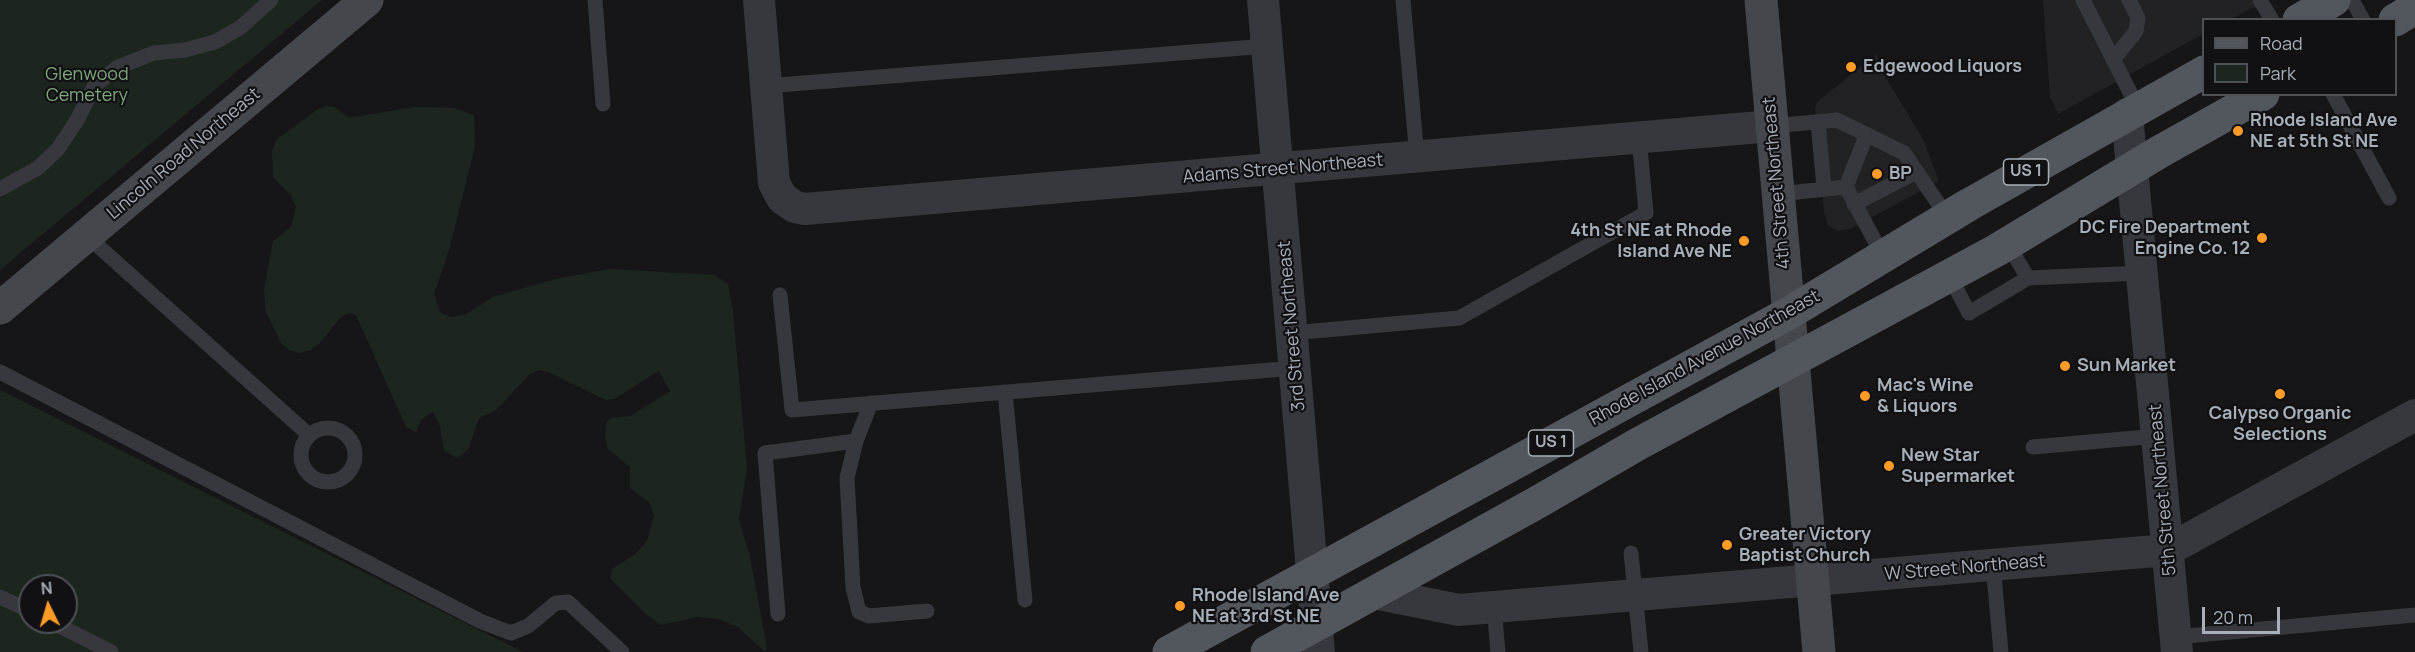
<!DOCTYPE html>
<style>
body{margin:0}
#map{position:relative;width:2415px;height:652px;overflow:hidden;background:#161618;font-family:Manrope,sans-serif}
canvas{display:block}
.legend{position:absolute;left:2202px;top:18px;width:195px;height:78px;box-sizing:border-box;background:#111113;border:2px solid #4d5055;margin:0;padding:8px 10px;list-style:none;font-size:18px;color:#a7afb9}
.legend li{display:flex;align-items:center;gap:12px;height:30px}
.legend b{width:30px;border:2px solid #4d5055}
.north{position:absolute;left:18px;top:574px;width:60px;height:60px;box-sizing:border-box;background:#111113;border:2px solid #4d5055;border-radius:50%;rotate:355deg;font-size:16px;font-weight:700;line-height:24px;text-align:center;color:#a7afb9}
.north::after{content:'';display:block;margin:auto;width:21px;height:27px;background:#ff9b27;clip-path:polygon(50% 0,100% 100%,50% 72%,0 100%)}
.scale{position:absolute;left:2202px;top:607px;width:78px;height:27px;box-sizing:border-box;border:3px solid #a7afb9;border-top:0;padding-left:8px;font-size:18px;line-height:21px;white-space:nowrap;color:#a7afb9;-webkit-text-stroke:4px #111113;paint-order:stroke}
</style>
<div id="map">
<canvas width="2415" height="652"></canvas>
<ul class="legend">
<li><b style="height:8px;background:#52565d"></b>Road</li>
<li><b style="height:16px;background:#1d261e"></b>Park</li>
</ul>
<div class="north">N</div>
<div class="scale">20 m</div>
</div>
<script>
const c = document.querySelector('canvas').getContext('2d');
c.lineJoin = 'round';
function fill(path, color) {
  c.fillStyle = color;
  c.fill(path, 'evenodd');
}
function shape(rows) {
  const path = new Path2D();
  for (const r of rows) {
    if (r.length === 3) {
      path.moveTo(r[0] + r[2], r[1]);
      path.arc(r[0], r[1], r[2], 0, 2 * Math.PI);
      continue;
    }
    path.moveTo(r[0], r[1]);
    for (let i = 2; i < r.length; i += 2) path.lineTo(r[i], r[i + 1]);
  }
  return path;
}
function stroke(path, color, width, dash) {
  c.strokeStyle = color;
  c.lineWidth = width;
  c.lineCap = dash ? 'butt' : 'round';
  c.setLineDash(dash || []);
  c.stroke(path);
}
function write(font, color, halo, rows, align = 'center') {
  c.font = font + ' Manrope,sans-serif';
  c.lineWidth = 4.5;
  c.setLineDash([]);
  c.textBaseline = 'middle';
  c.strokeStyle = halo;
  c.fillStyle = color;
  for (const [text, x, y, turn = 0] of rows) {
    c.save();
    c.translate(x, y);
    c.rotate((+turn || 0) * Math.PI / 180);
    c.textAlign = isNaN(turn) ? turn : align;
    if (halo) c.strokeText(text, 0, 0);
    c.fillText(text, 0, 0);
    c.restore();
  }
}
fill(shape([
 [2043,0,2269,0,2231,19,2204,20,2203,34,2058,114,2050,97],
 [1876,54,1886,78,1923,139,1939,181,1852,228,1838,231,1828,225,1824,212,1815,109,1817,102]
]), '#222225');
fill(shape([
 [0,0,322,0,0,270],
 [327,106,334,107,349,118,414,107,454,108,474,115,475,146,449,250,434,294,440,312,451,317,466,314,493,297,559,278,610,269,714,275,728,284,733,311,747,469,739,519,750,557,767,648,765,652,738,627,718,619,697,617,661,625,647,615,610,578,613,568,634,555,647,541,654,516,650,503,630,488,630,467,608,449,605,437,606,423,611,418,631,416,670,391,659,371,614,399,606,400,548,372,539,370,530,374,496,410,479,418,468,450,457,458,444,451,440,426,433,412,421,420,416,432,406,427,356,315,349,313,341,317,319,344,310,350,299,353,289,350,281,343,266,312,264,290,273,241,291,227,296,207,291,196,273,177,272,151,277,139,317,110],
 [0,390,523,652,0,652],
 [30,586,66,586,66,622,30,622]
]), '#1d261e');
stroke(shape([
 [595,0,603,104],
 [1403,0,1417,157],
 [2083,0,2138,108],
 [2260,0,2272,20],
 [2352,0,2363,20],
 [2113,60,2136,31,2138,18,2129,0],
 [766,86,1267,46],
 [2333,94,2389,198],
 [1818,122,1824,188],
 [1772,126,1837,120,1904,153,1948,218],
 [1846,187,1866,136],
 [0,189,38,168,58,149,77,120,95,85,118,67,154,53,185,50,215,42,241,27,271,0],
 [1778,194,1846,187,1883,256],
 [1854,204,1916,172],
 [87,236,309,435],
 [2007,243,2028,278],
 [1949,275,1969,313,2028,278,2142,273],
 [780,295,792,410,1295,368],
 [1292,333,1459,318,1646,213,1639,137],
 [0,372,480,621,511,633,528,626,556,603,568,602,622,652],
 [1005,392,1025,600],
 [871,403,856,441,847,478,853,587,859,612,869,616,927,611],
 [328,455,27],
 [2033,447,2157,436],
 [1631,553,1641,652],
 [1993,565,2001,652],
 [0,597,30,611],
 [1494,607,1498,652],
 [778,614,765,453,856,441],
 [52,622,111,652],
 [2176,637,2415,615]
]), '#36383d', 15);
stroke(shape([
 [759,0,774,183,782,198,795,207,805,209,1772,126],
 [1263,0,1319,652],
 [2127,114,2177,652],
 [1374,593,1459,610,2168,550,2415,415]
]), '#36383d', 32);
stroke(shape([
 [1761,0,1819,652],
 [0,308,367,0]
]), '#44484d', 33);
stroke(shape([
 [2299,20,2334,0],
 [2395,20,2415,8],
 [1169,652,1789,313,1970,204,2204,72],
 [1267,652,1538,502,1638,444,1997,250,2161,151,2263,94]
]), '#52565d', 33);
for (const [x, y, r, color] of [
 [1851,67,6,"#ff9b27"],
 [2238,131,6,"#ff9b27"],
 [1877,174,6,"#ff9b27"],
 [2262,238,6,"#ff9b27"],
 [1744,241,6,"#ff9b27"],
 [2065,366,6,"#ff9b27"],
 [2280,394,6,"#ff9b27"],
 [1865,396,6,"#ff9b27"],
 [1889,466,6,"#ff9b27"],
 [1727,545,6,"#ff9b27"],
 [1180,606,6,"#ff9b27"]
]) {
  const dot = new Path2D();
  dot.arc(x, y, r, 0, 2 * Math.PI);
  c.fillStyle = color;
  c.fill(dot);
  stroke(dot, '#111113', 2);
}
for (const [x, y, w] of [
 [2026,172,45],
 [1551,443,45]
]) {
  const box = new Path2D();
  box.roundRect(x - w / 2, y - 13, w, 26, 4.5);
  c.fillStyle = '#111113';
  c.fill(box);
  stroke(box, '#a7afb9', 1.5);
}
write('bold 16px', '#a7afb9', null, [
 ["US 1",2026,172],
 ["US 1",1551,443]
]);
write('bold 18px', '#a7afb9', '#111113', [
 ["Edgewood Liquors",1863,67],
 ["Rhode Island Ave",2250,121],
 ["NE at 5th St NE",2250,142],
 ["BP",1889,174],
 ["DC Fire Department",2250,228,"right"],
 ["Engine Co. 12",2250,249,"right"],
 ["4th St NE at Rhode",1732,231,"right"],
 ["Island Ave NE",1732,252,"right"],
 ["Sun Market",2077,366],
 ["Mac's Wine",1877,386],
 ["& Liquors",1877,407],
 ["Calypso Organic",2280,414,"center"],
 ["Selections",2280,435,"center"],
 ["New Star",1901,456],
 ["Supermarket",1901,477],
 ["Greater Victory",1739,535],
 ["Baptist Church",1739,556],
 ["Rhode Island Ave",1192,596],
 ["NE at 3rd St NE",1192,617]
], 'left');
write('18px', '#7fa67c', '#111113', [
 ["Glenwood",87,75],
 ["Cemetery",87,96]
]);
write('18px', '#a7afb9', '#111113', [
 ["Lincoln Road Northeast",184,154,-40],
 ["Adams Street Northeast",1283,169,-5],
 ["4th Street Northeast",1777,183,-95],
 ["3rd Street Northeast",1292,326,-95],
 ["Rhode Island Avenue Northeast",1705,358,-29],
 ["5th Street Northeast",2163,490,-95],
 ["W Street Northeast",1965,568,-5]
]);
</script>
